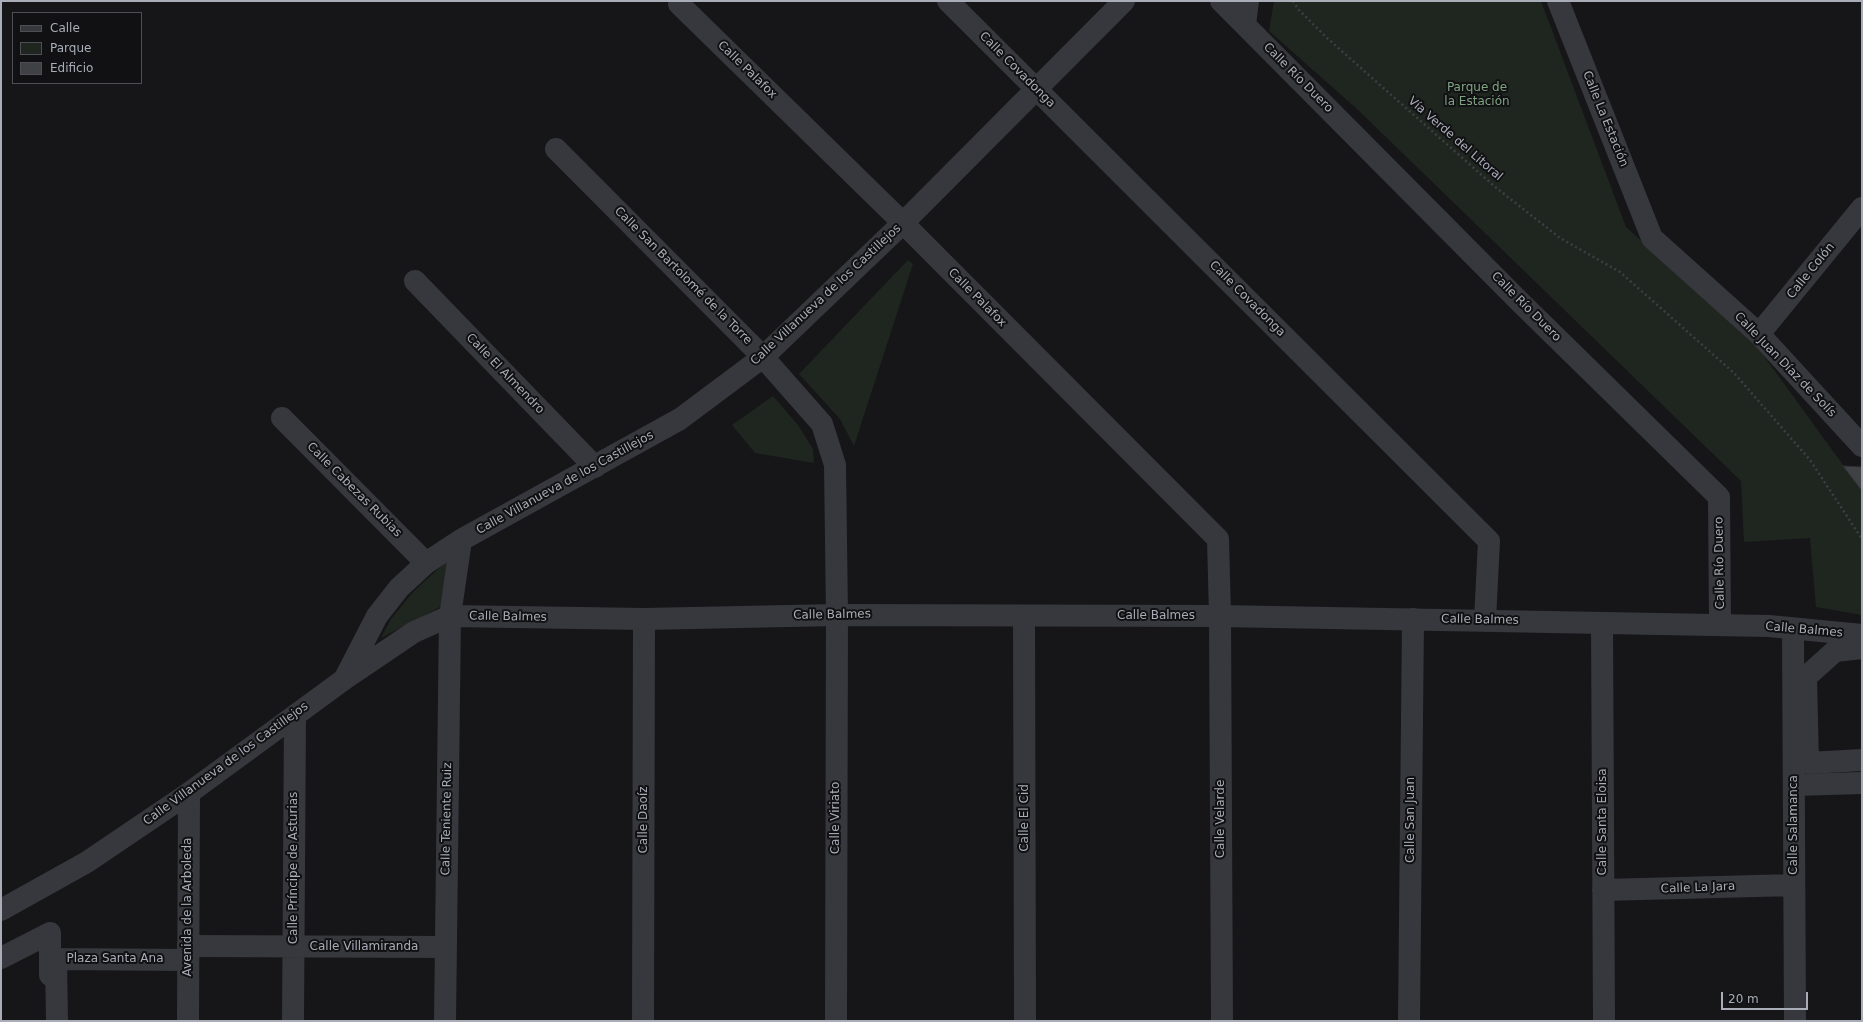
<!DOCTYPE html>
<meta charset="utf-8">
<style>
body{margin:0}
#map{position:relative;width:1863px;height:1022px;overflow:hidden;background:#161618;font-family:"DejaVu Sans",sans-serif}
canvas{display:block}
.frame{position:absolute;inset:0;border:2px solid #a8adb8;pointer-events:none}
.legend{position:absolute;left:12px;top:12px;width:130px;height:72px;box-sizing:border-box;background:#111113;border:1px solid #4d4f55;margin:0;padding:5px 7px;list-style:none;font-size:12px;color:#a8adb8}
.legend li{display:flex;align-items:center;gap:8px;height:20px}
.legend b{width:20px;border:1px solid #4d4f55}
.scale{position:absolute;left:1721px;top:992px;width:87px;height:18px;box-sizing:border-box;border:2px solid #a8adb8;border-top:0;padding-left:5px;font-size:12px;line-height:14px;white-space:nowrap;color:#a8adb8;-webkit-text-stroke:3px #111113;paint-order:stroke}
</style>
<div id="map">
<canvas width="1863" height="1022"></canvas>
<div class="frame"></div>
<ul class="legend">
<li><b style="height:5px;background:#37383d"></b>Calle</li>
<li><b style="height:11px;background:#1e261f"></b>Parque</li>
<li><b style="height:11px;background:#404145"></b>Edificio</li>
</ul>
<div class="scale">20 m</div>
</div>
<script>
const c = document.querySelector('canvas').getContext('2d');
c.lineJoin = 'round';
function fill(path, color) {
  c.fillStyle = color;
  c.fill(path, 'evenodd');
}
function shape(rows) {
  const path = new Path2D();
  for (const r of rows) {
    path.moveTo(r[0], r[1]);
    for (let i = 2; i < r.length; i += 2) path.lineTo(r[i], r[i + 1]);
  }
  return path;
}
function stroke(path, color, width, dash) {
  c.strokeStyle = color;
  c.lineWidth = width;
  c.lineCap = dash ? 'butt' : 'round';
  c.setLineDash(dash || []);
  c.stroke(path);
}
function write(font, color, halo, rows, align = 'center') {
  c.font = font + ' "DejaVu Sans",sans-serif';
  c.lineWidth = 4;
  c.setLineDash([]);
  c.textBaseline = 'middle';
  c.strokeStyle = halo;
  c.fillStyle = color;
  for (const [text, x, y, turn = 0] of rows) {
    c.save();
    c.translate(x, y);
    c.rotate((+turn || 0) * Math.PI / 180);
    c.textAlign = isNaN(turn) ? turn : align;
    if (halo) c.strokeText(text, 0, 0);
    c.fillText(text, 0, 0);
    c.restore();
  }
}
fill(shape([
 [1274,1,1541,1,1626,227,1753,341,1862,491,1862,615,1816,607,1810,538,1744,542,1741,481,1357,109,1269,31],
 [908,260,913,264,854,446,840,419,799,374],
 [773,396,798,425,813,449,814,463,755,453,732,425],
 [449,559,440,607,381,638,391,619,413,592]
]), '#1e261f');
const building = shape([
 [1843,466,1862,467,1862,491,1843,466]
]);
fill(building, '#404145');
stroke(building, '#303034', 1);
stroke(shape([
 [1293,1,1298,9,1327,38,1494,186,1560,238,1620,272,1734,373,1810,460,1862,539]
]), '#3d3f44', 2.5, [2, 3]);
stroke(shape([
 [1862,648,1835,651,1806,677,1808,763,1862,760],
 [1,958,50,933,50,975],
 [57,1021,56,959,188,960]
]), '#37383d', 22);
stroke(shape([
 [681,1,679,4,903,223,1218,539,1220,616,1222,1021],
 [948,1,1489,541,1485,620],
 [1221,1,1519,301,1719,497,1720,625],
 [1558,1,1652,238,1759,334,1862,446],
 [1245,25,1248,1],
 [556,149,763,357,822,424,835,465,837,615,836,1021],
 [415,281,595,467],
 [1759,334,1862,208],
 [282,418,426,563],
 [1024,616,1025,1021],
 [1602,623,1604,1021],
 [1793,629,1795,1021],
 [1795,785,1862,783],
 [1603,890,1794,885],
 [188,946,445,947],
 [293,1021,295,716],
 [445,1021,450,616],
 [643,1021,644,619],
 [1409,1021,1413,619]
]), '#37383d', 22);
stroke(shape([
 [450,616,461,540],
 [346,676,377,616,399,588,426,563,461,540,680,419,763,357,903,223,1124,1],
 [1,910,87,862,189,793,346,678,414,632,450,616,644,619,837,615,1220,616,1769,626,1862,635],
 [188,1021,189,793]
]), '#37383d', 22);
write('12px', '#a8adb8', '#111113', [
 ["Calle Palafox",747,70,44],
 ["Calle Covadonga",1017,70,45],
 ["Calle Río Duero",1298,78,45],
 ["Calle La Estación",1605,119,68],
 ["Vía Verde del Litoral",1455,139,41],
 ["Calle Colón",1811,271,-51],
 ["Calle San Bartolomé de la Torre",683,276,45],
 ["Calle Villanueva de los Castillejos",826,295,-43],
 ["Calle Palafox",977,298,45],
 ["Calle Covadonga",1247,299,45],
 ["Calle Río Duero",1526,307,45],
 ["Calle Juan Díaz de Solís",1785,365,46],
 ["Calle El Almendro",505,374,46],
 ["Calle Villanueva de los Castillejos",565,483,-29],
 ["Calle Cabezas Rubias",354,490,45],
 ["Calle Río Duero",1720,563,-91],
 ["Calle Balmes",832,615,-1],
 ["Calle Balmes",1156,616],
 ["Calle Balmes",508,617,1],
 ["Calle Balmes",1480,620,1],
 ["Calle Balmes",1804,630,5],
 ["Calle Villanueva de los Castillejos",226,764,-36],
 ["Calle Viriato",836,818,-90],
 ["Calle El Cid",1025,818,-90],
 ["Calle Teniente Ruiz",447,819,-89],
 ["Calle Velarde",1221,819,-90],
 ["Calle Daoíz",644,820,-90],
 ["Calle San Juan",1411,820,-90],
 ["Calle Santa Eloisa",1603,822,-90],
 ["Calle Salamanca",1794,825,-90],
 ["Calle Príncipe de Asturias",294,868,-90],
 ["Calle La Jara",1698,888,-2],
 ["Avenida de la Arboleda",188,907,-90],
 ["Calle Villamiranda",364,947],
 ["Plaza Santa Ana",115,959]
]);
write('12px', '#7fa381', '#111113', [
 ["Parque de",1477,88],
 ["la Estación",1477,102]
]);
</script>
